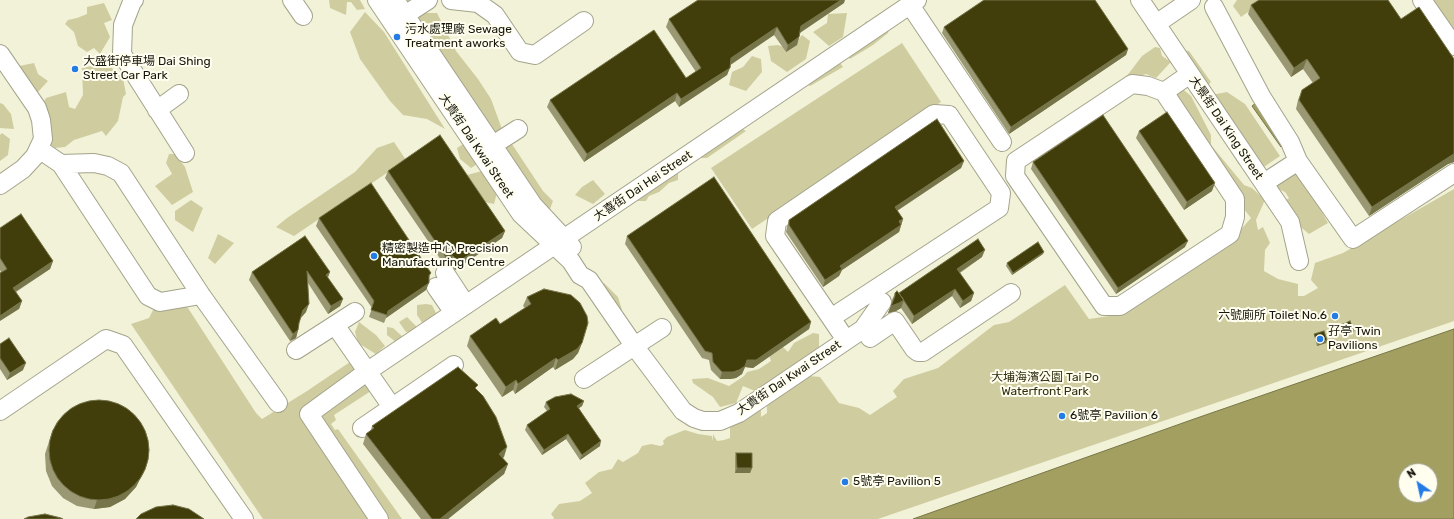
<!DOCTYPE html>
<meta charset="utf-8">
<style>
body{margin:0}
#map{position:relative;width:1454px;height:519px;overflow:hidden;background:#f2f2d8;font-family:Rubik,sans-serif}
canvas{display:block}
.north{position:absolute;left:1398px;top:463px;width:40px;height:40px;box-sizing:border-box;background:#fffeef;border:1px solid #a2a194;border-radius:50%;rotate:326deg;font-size:11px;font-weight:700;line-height:16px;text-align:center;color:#16150c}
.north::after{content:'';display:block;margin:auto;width:14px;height:18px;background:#237ce6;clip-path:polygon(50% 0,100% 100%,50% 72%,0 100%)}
</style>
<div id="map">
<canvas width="1454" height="519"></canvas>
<div class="north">N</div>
</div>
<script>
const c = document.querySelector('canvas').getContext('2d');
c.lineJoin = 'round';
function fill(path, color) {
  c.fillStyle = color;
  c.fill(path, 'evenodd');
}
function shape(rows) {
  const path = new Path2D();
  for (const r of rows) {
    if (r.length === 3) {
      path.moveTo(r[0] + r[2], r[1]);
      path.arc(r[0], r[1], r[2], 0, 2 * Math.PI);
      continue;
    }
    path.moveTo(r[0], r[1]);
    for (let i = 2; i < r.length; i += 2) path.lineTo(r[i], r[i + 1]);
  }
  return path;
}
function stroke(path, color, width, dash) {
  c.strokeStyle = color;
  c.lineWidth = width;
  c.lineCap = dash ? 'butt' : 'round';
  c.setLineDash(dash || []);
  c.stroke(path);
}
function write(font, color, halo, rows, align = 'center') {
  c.font = font + ' Rubik,"Noto Sans TC",sans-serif';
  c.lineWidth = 4;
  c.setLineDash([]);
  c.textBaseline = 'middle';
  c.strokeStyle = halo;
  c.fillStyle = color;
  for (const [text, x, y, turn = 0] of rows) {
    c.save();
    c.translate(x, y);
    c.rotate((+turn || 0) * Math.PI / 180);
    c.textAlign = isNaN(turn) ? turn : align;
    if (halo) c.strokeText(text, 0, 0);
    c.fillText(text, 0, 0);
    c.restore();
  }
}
fill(shape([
 [329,0,360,0,365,9,357,10,351,2,347,2,346,15,330,8],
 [374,0,427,0,424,13,437,13,456,51,478,79,491,99,502,129,543,191,553,201,547,217],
 [1237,0,1265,0,1241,17,1233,6],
 [1429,0,1454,0,1454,42],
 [104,3,112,20,104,23,110,37,100,54,94,48,87,52,78,46,74,32,65,24,68,20,77,18,87,14,87,7],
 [365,12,384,32,445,129,427,119,403,115,390,101,360,59,350,32],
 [847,13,843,37,829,46,813,32,827,23,828,14],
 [873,20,891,25,888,33,873,45,850,59,846,55,874,36,865,22],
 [802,35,810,41,806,59,787,72,771,61,768,46,778,45,790,49],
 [902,43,941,102,752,229,711,168],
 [1155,47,1160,48,1162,56,1171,62,1156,78,1146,74,1123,81,1142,56],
 [1182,50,1189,51,1211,82,1197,96],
 [752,56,761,59,762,72,746,91,729,85,732,72,743,67],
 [838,60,843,67,810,86,797,78],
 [34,63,38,74,48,81,38,92,28,90,19,66],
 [106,63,123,78,126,94,123,97,118,121,106,136,102,131,74,140,65,147,55,148,47,142,43,103,46,98,66,92,69,107,75,109,83,95,82,68],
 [1180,87,1191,96,1211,135,1211,145,1244,185,1252,188,1265,200,1256,220,1258,230,1263,227,1270,243,1265,250,1264,271,1278,279,1298,284,1298,296,1304,296,1318,288,1311,280,1315,263,1343,253,1454,189,1454,321,878,519,553,519,554,518,551,514,559,504,580,501,592,493,585,483,599,472,612,469,618,459,623,462,638,453,642,446,651,444,661,446,664,444,663,441,667,437,685,430,698,434,712,436,713,441,713,434,717,441,724,440,730,438,730,428,736,422,761,407,761,417,767,413,767,406,774,398,787,374,820,377,839,403,859,408,870,415,897,397,893,391,904,379,938,368,994,325,1009,322,1065,285,1089,319,1109,316,1236,235,1251,218,1228,189,1164,95],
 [1227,92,1245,104,1280,156,1261,169,1257,162,1239,165,1223,139,1233,132,1211,95],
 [0,103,3,104,11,114,14,129,0,128],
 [737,126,746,131,707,158,697,158],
 [2,133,10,139,8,155,0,161,0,135],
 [394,142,406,160,294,236,276,227,287,218,355,172,377,148],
 [465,143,479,163,471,168,460,159,457,148],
 [169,154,175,154,185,167,193,192,172,205,155,186,172,174,166,163],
 [659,169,678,169,678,180,669,183,659,192,649,196,646,201,637,201,635,187,645,180,646,171],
 [486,170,498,189,494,204,484,202,467,175],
 [1294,174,1302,177,1328,223,1309,234,1298,225,1282,203,1289,198,1285,192,1276,188,1274,181],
 [593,180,605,194,593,204,575,195,582,187],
 [191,200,203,208,193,232,175,220,175,211],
 [218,234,234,243,215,264,208,258],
 [604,283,618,297,622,310,614,317,594,289],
 [167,295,188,308,256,413,262,419,307,391,350,362,371,391,334,415,336,420,331,424,335,430,338,429,402,519,263,519,131,324,149,318,155,306],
 [426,304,432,305,437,315,423,324,417,315,417,305],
 [407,317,416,326,415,331,406,332,399,322],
 [359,322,376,335,385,346,376,354,358,343,355,332],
 [387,327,393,328,403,337,397,343,387,335],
 [813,333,819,334,819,347,804,360,755,391,743,386,736,403,720,407,713,397,693,383,692,379,708,378,729,386,744,376,747,372,759,369,771,361,768,352,780,344,788,352,794,343]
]), '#cfcd9f');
const water = shape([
 [1257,102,1286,144,1281,147,1252,106,1257,102],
 [1454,329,1454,519,913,519,1194,419,1454,329],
 [1406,471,1430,471,1430,495,1406,495,1406,471]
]);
fill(water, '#a29f60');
stroke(water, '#787647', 1);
const minor = shape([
 [134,0,132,2,123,25,122,54,185,153],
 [292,0,303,16],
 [377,0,521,214,571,261,580,275,589,280,635,347,683,411,694,418,703,421,720,421,739,413,863,329,882,302],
 [395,0,533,205,572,247],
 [451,0,478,3,495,15,520,52,535,55,584,21],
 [1140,0,1290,222,1299,261],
 [1422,0,1454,46],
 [910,5,1002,142],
 [1214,7,1261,96,1290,142,1298,161,1353,239,1454,173],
 [405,15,428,0],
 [1156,24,1191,0],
 [0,54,37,108,41,120,43,139,35,156,23,169,0,185],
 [1132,84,1148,86,1164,92,1235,199,1235,217,1230,234,1120,306,1104,306,1015,176,1016,161,1132,84],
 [1164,92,1190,74],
 [157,110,179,94],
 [493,145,518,129],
 [39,149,61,164,148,296,160,302,201,295],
 [61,164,94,163,108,166,121,173,201,295,278,403],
 [1264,183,1298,161],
 [445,273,466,305],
 [436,287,454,313],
 [831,318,999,208,1001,193,949,115,934,114,777,221,775,236,846,340],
 [335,325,392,407],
 [870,338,895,321,914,349,918,352,923,352,1011,293],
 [296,350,355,312],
 [584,379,662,328],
 [0,411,106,339,123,345,244,519],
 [362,428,454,365],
 [379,519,309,414,368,371,917,0]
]);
stroke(minor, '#a4a38b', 20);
stroke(minor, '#fff', 18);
fill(shape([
 [844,3,800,33,797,45,786,52,774,35,730,64,727,75,679,107,675,101,584,162,547,107,550,100,686,78,696,72,666,27,669,19],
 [1251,5,1401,19,1454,59,1454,162,1448,164,1369,216,1296,109,1298,100,1302,90,1313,83,1303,69,1291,77,1248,14],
 [944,27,1128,49,1126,55,1009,134,942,33],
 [1139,131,1212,191,1184,210,1136,138],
 [964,161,961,168,897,211,903,219,899,232,842,270,839,276,823,287,786,232,787,227,789,220],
 [1033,162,1185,247,1116,294,1031,169],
 [388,171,505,231,502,238,455,270,450,264,443,263,385,178],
 [319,218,431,273,429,278,426,290,386,318,384,323,369,317,372,308,316,226],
 [0,228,53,261,50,269,16,292,22,301,19,309,0,270],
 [305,236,328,278,343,299,340,306,328,314,308,283,306,312,301,317,299,323,298,330,296,338,290,341,249,280,252,272],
 [627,236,811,322,809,329,753,368,745,367,742,374,736,378,730,379,720,379,711,370,709,360,702,358,625,244],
 [1043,254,1012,275,1006,266,1007,263],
 [982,257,960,273,974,293,971,301,960,308,952,296,912,324,901,308,896,311,888,313,892,302,892,300,895,293,899,293],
 [527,297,582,343,578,353,573,359,555,370,553,367,515,394,513,390,502,397,467,346,470,336,500,324,525,308,523,306],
 [1341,325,1354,331,1353,333,1344,337,1340,327],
 [1314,334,1327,340,1326,343,1317,346,1314,336],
 [0,344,23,370,7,380,0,369],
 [476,390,504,457,502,458,508,464,504,474,448,519,421,519,363,444,366,434,371,430,372,426],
 [584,401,582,406,579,408,600,446,580,460,566,439,542,455,525,430,527,425,547,411,544,407,546,402],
 [53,429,143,473,136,487,125,499,110,507,94,509,77,506,63,498,52,486,46,471,45,454],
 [736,453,752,468,750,473,735,473,735,458]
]), '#9a9872');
fill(shape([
 [841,0,845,0,844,3,798,34,801,26],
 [777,27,774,35,729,66,731,58],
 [799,37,797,45,786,52,788,45],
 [1128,49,1126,55,1009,134,1011,127],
 [1307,59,1303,69,1291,77,1294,68],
 [730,68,727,75,679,107,681,99],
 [677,93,675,101,584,162,587,154],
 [1454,154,1454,162,1448,164,1369,216,1372,207,1452,155],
 [964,161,961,168,892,214,895,207],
 [1215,183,1212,191,1184,210,1187,202],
 [903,219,899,232,842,270,839,276,823,287,825,280,840,266],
 [505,231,502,238,455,270,458,262],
 [1188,241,1185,247,1116,294,1118,288],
 [985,250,982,257,954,276,957,269],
 [1044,252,1043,254,1012,275,1013,273],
 [445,256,453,256,450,264,443,263],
 [53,261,50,269,10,295,13,288],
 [330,272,327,280,326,275],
 [429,283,426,290,386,318,388,311],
 [955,289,952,296,912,324,914,316],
 [974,293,971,301,960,308,963,301],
 [343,299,340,306,328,314,331,306],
 [904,300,901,308,896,311,888,313,891,306],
 [22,301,19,309,0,321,0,316],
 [309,304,306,312,301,318,303,310],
 [811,322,809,329,753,368,745,367,742,374,736,378,730,379,720,379,722,372,747,360],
 [298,330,296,338,290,341,293,334],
 [1354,331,1353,333,1344,337,1344,334],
 [1327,340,1326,343,1317,346,1318,343],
 [582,343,578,353,573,359,555,370,558,360],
 [556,358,553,367,515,394,518,384],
 [26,363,23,370,7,380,10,373],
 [516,380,513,390,502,397,506,387],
 [584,401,582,406,575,411,577,406],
 [568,434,566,439,542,455,544,450],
 [601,441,600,446,580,460,582,455],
 [507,447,504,457,495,463,499,454],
 [147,463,143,473,136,487,125,499,110,507,94,509,97,500],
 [508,464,504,474,448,519,440,519],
 [737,468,752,468,750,473,735,473]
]), '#767449');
const building = shape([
 [698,0,841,0,801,26,799,37,788,45,777,27,731,58,730,68,681,99,677,93,587,154,550,100,654,30,686,78,701,68,669,19,698,0],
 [984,0,1095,0,1128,49,1011,127,944,27,984,0],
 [1259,0,1388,0,1401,19,1419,7,1454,59,1454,154,1452,155,1372,207,1299,100,1302,90,1320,78,1307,59,1294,68,1251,5,1259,0],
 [1167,112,1215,183,1187,202,1139,131,1167,112],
 [1103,115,1188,241,1118,288,1033,162,1103,115],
 [937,119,964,161,895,207,903,219,899,221,901,225,840,266,842,269,825,280,789,225,789,220,937,119],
 [440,135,505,231,458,262,453,256,445,256,388,171,440,135],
 [714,177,811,322,756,360,747,360,745,366,739,370,733,372,722,372,713,362,712,353,705,351,627,236,714,177],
 [371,183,431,273,429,275,429,283,388,311,387,315,371,310,374,301,319,218,371,183],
 [21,214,53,261,13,288,22,301,0,316,0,273,7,269,0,258,0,228,21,214],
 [305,236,330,272,326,275,343,299,331,306,307,271,309,304,303,310,299,323,298,330,293,334,252,272,305,236],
 [978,239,985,250,957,269,974,293,963,301,955,289,914,316,899,293,978,239],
 [1038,242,1044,252,1013,273,1007,263,1038,242],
 [544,289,571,295,580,303,587,316,588,323,582,343,577,349,558,360,556,358,518,384,516,380,506,387,470,336,496,318,500,324,531,304,527,297,544,289],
 [897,291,904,300,899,303,891,306,895,296,895,293,897,291],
 [1350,321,1354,331,1344,334,1341,325,1350,321],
 [1324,331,1327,340,1318,343,1314,334,1324,331],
 [9,338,26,363,10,373,0,358,0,344,9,338],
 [458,367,478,385,475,388,483,396,496,417,507,447,499,454,508,464,440,519,432,519,366,434,374,428,372,426,458,367],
 [571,394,584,401,577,406,601,441,582,455,568,434,544,450,527,425,550,409,546,402,555,397,571,394],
 [99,450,50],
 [736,453,752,453,752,468,737,468,736,453],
 [173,505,189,509,204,519,136,519,141,514,156,507,173,505],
 [45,514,61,518,63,519,24,519,28,517,45,514]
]);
fill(building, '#413e0c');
stroke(building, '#767449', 1);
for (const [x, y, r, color] of [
 [397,37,4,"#237ce6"],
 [75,69,4,"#237ce6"],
 [374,256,4,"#237ce6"],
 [1335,316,4,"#237ce6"],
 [1320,339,4,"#237ce6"],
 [1062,416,4,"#237ce6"],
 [845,482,4,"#237ce6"]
]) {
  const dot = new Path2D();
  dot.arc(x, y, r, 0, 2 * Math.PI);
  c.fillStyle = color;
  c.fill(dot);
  stroke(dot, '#fffeef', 1.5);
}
write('12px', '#16150c', '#fffeef', [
 ["污水處理廠 Sewage",405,30],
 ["Treatment aworks",405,44],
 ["大盛街停車場 Dai Shing",83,62],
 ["Street Car Park",83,76],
 ["精密製造中心 Precision",382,249],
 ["Manufacturing Centre",382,263],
 ["六號廁所 Toilet No.6",1327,316,"right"],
 ["孖亭 Twin",1328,332],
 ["Pavilions",1328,346],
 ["6號亭 Pavilion 6",1070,416],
 ["5號亭 Pavilion 5",853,482]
], 'left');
write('12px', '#16150c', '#fffeef', [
 ["大景街 Dai King Street",1226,128,56],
 ["大貴街 Dai Kwai Street",476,146,56],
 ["大喜街 Dai Hei Street",643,186,-34],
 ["大貴街 Dai Kwai Street",789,378,-34]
]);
write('12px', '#302f11', '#fffeef', [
 ["大埔海濱公園 Tai Po",1045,378],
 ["Waterfront Park",1045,392]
]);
</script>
